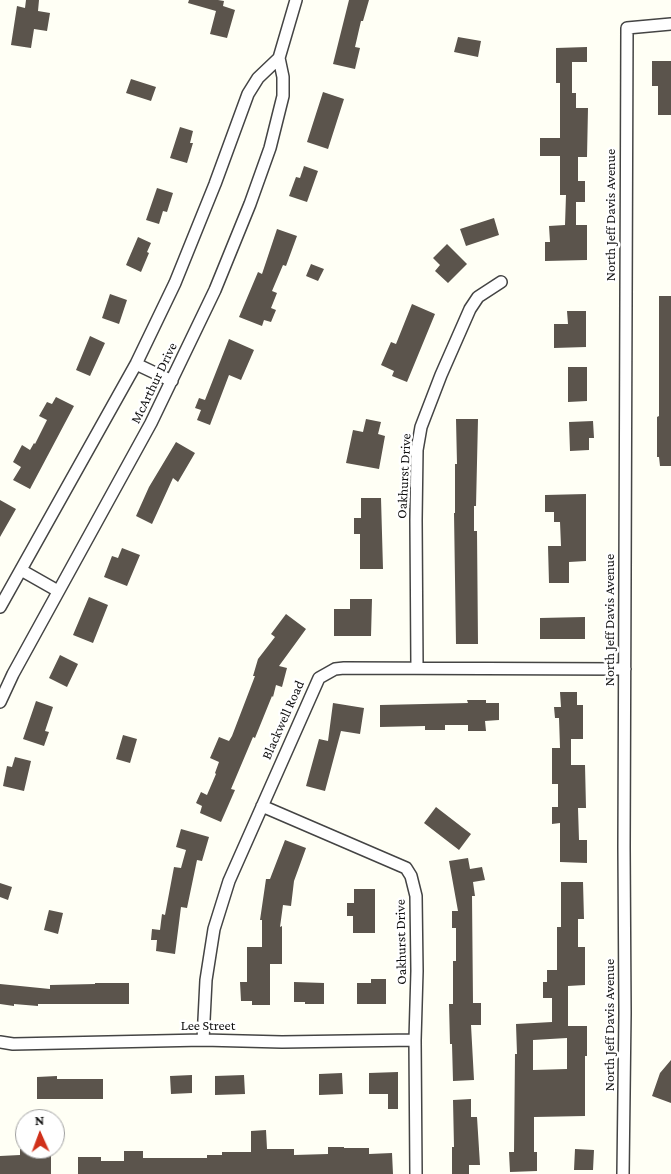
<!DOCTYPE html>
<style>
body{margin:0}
#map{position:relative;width:671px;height:1174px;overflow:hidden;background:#fffff5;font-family:"Crimson Pro",serif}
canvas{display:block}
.north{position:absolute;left:15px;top:1109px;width:50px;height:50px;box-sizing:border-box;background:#fff;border:1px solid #a0a0a0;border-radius:50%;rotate:358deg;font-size:14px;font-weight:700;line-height:20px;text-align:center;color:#111}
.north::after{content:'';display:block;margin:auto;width:18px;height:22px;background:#d0301a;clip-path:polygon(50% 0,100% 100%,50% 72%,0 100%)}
</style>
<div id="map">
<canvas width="671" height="1174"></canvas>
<div class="north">N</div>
</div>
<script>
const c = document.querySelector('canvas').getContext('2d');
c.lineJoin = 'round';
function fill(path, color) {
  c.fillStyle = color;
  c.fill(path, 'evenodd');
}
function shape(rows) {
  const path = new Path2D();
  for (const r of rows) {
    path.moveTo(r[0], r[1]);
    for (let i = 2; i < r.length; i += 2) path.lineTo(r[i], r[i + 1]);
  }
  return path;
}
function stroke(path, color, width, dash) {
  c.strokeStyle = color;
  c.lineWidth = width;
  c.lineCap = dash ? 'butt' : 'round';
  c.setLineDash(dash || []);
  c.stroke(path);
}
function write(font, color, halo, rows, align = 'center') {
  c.font = font + ' "Crimson Pro",serif';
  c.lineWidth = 5;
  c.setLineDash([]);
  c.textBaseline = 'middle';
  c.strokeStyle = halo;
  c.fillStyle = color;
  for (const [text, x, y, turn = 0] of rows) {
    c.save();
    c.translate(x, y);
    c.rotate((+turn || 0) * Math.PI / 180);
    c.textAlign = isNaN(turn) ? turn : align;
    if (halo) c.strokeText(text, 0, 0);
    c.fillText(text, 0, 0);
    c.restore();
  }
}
fill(shape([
 [26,0,39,0,38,11,50,13,47,31,34,29,31,48,11,45,17,6,25,8],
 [189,0,218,0,224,1,223,6,235,10,227,38,210,34,216,11,188,3],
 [349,0,369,0,363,21,361,21,355,47,360,48,355,69,333,64],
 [458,37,481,41,478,57,454,52],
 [587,47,587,62,572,62,572,93,576,93,576,108,588,108,587,157,578,157,578,181,585,181,585,202,576,202,576,225,587,225,587,260,545,261,545,242,550,242,549,226,565,225,566,195,560,195,560,156,540,156,540,138,560,138,560,83,556,83,556,48],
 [652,61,671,61,671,115,658,115,658,86,652,86],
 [131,79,156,87,151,101,126,93],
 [323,92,344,99,328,149,307,142],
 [180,127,193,131,190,143,193,143,187,163,170,158],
 [304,166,318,171,307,202,289,196,296,177,300,178],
 [157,188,173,193,167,212,163,211,159,224,146,220],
 [494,218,499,235,466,246,460,229],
 [277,229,297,236,286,266,283,265,272,291,277,293,271,308,276,310,271,322,264,320,262,326,239,317,258,272,262,274],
 [138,237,151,243,147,252,149,253,141,272,126,265],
 [447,244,467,264,448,283,435,271,440,265,433,258],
 [311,264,324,269,318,281,306,276],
 [110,294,127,300,119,324,102,318],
 [659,296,671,296,671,466,660,466,659,457,657,457,657,417,659,416],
 [412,304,435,314,407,382,392,376,394,371,381,365,391,342,396,344],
 [567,311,586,311,586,347,554,348,554,324,568,324],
 [90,336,105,343,90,376,76,370],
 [229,339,254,350,241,380,229,375,210,425,197,420,201,410,195,408,199,398,205,400],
 [568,367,587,367,587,401,568,402],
 [56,397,74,406,30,489,13,480,21,467,13,462,22,445,30,450,34,443,35,444,47,420,39,416,47,402,52,404],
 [366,419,381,422,378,434,385,436,379,469,346,463,353,430,363,432],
 [456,419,478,419,476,506,474,506,474,531,477,531,478,644,456,644,454,513,455,513,455,464,457,464],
 [593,421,594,438,589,438,589,450,570,451,569,422],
 [176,442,195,453,178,482,173,478,152,524,136,516,149,487],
 [586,494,586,561,569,562,569,583,549,583,548,546,561,546,560,522,554,522,554,512,545,512,545,495],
 [361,498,381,498,383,569,360,569,360,534,354,534,354,518,361,518],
 [0,500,16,509,0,537],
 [122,548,140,555,127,586,104,577,112,556,118,558],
 [89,597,108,605,93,643,73,635],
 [350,599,372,599,371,636,334,636,334,609,350,609],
 [286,614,306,629,279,666,287,668,282,687,276,685,273,697,272,696,255,738,253,737,231,789,235,790,221,822,200,813,202,806,196,803,201,792,207,795,216,774,215,773,219,762,210,758,219,737,229,741,232,736,255,676,253,676,258,659,275,637,271,634],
 [585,617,585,639,540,639,540,618],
 [60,655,78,664,67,687,49,678],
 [560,692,577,692,577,705,583,705,583,739,571,739,571,765,585,765,586,808,578,808,579,840,587,840,587,863,560,862,560,823,552,824,552,807,558,807,558,784,552,784,552,748,560,748,559,718,555,718,554,707,561,707],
 [467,700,486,700,486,703,499,703,499,720,485,721,486,731,468,731,468,725,445,725,445,730,425,730,425,726,380,727,380,705,468,703],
 [36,701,53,707,45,731,49,732,44,746,23,739],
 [333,703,364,708,360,734,341,731,325,791,306,786,319,739,328,741],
 [123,735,137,739,130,763,116,759],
 [15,757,31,761,24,791,3,786,7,766,12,767],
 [436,807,471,834,459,850,424,823],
 [181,829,209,837,202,861,197,860,187,908,181,907,175,954,156,951,157,940,151,940,152,929,160,930,162,914,165,915,174,867,181,868,186,850,176,847],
 [285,840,306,848,294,881,291,906,283,905,280,927,282,926,282,964,270,964,270,1005,252,1005,252,1001,241,1001,240,982,247,982,247,947,262,947,262,920,260,920,266,879,270,879],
 [468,858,470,869,482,867,485,880,473,882,475,896,472,896,473,1003,481,1003,481,1025,471,1025,474,1080,453,1081,452,1044,450,1044,449,1004,453,1004,453,961,456,961,456,928,452,928,452,911,458,911,449,861],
 [561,882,583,882,584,919,578,919,578,947,585,947,585,985,568,986,568,1026,587,1026,587,1056,585,1056,585,1116,534,1117,534,1152,537,1152,537,1171,510,1172,509,1152,514,1152,515,1054,517,1054,516,1024,552,1022,552,998,543,998,543,982,547,982,547,970,557,970,557,927,561,927],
 [567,1038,567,1069,533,1070,533,1040],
 [0,883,12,887,8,900,0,897],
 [354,889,375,889,375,933,353,933,353,916,347,916,347,903,354,903],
 [49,910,63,913,58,934,44,930],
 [371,979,386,979,386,1004,357,1004,357,983,371,983],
 [294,982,324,983,324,1004,305,1004,305,1002,294,1002],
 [95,983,129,983,129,1004,38,1004,38,1006,14,1004,14,1006,0,1004,0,984,50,989,50,985,95,984],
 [671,1060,671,1103,652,1096,660,1073],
 [398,1072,398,1109,388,1109,388,1094,369,1094,369,1073],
 [342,1073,343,1094,319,1095,319,1074],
 [192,1075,192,1093,171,1094,170,1076],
 [244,1075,245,1094,215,1095,215,1076],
 [57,1076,57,1079,103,1079,103,1099,37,1099,37,1077],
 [471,1099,471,1117,477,1117,480,1165,469,1165,469,1174,452,1174,452,1147,454,1147,453,1100],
 [266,1130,267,1149,294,1149,294,1155,328,1154,328,1147,344,1147,344,1148,369,1148,369,1154,392,1153,393,1174,78,1174,78,1157,101,1157,101,1161,124,1161,124,1151,143,1151,143,1158,207,1158,207,1155,222,1155,222,1152,251,1152,251,1131],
 [20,1149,51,1149,51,1174,0,1174,0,1156,20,1155],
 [575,1149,594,1150,593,1170,574,1170]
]), '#5b544c');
const minor = shape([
 [136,364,172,381],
 [21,570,58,591],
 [0,607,136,364,175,283,215,184,248,94,258,78,279,58],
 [417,667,416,520,417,450,421,427,441,375,470,309,478,297,501,282],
 [0,702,13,674,151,423,215,290,250,204,270,148,283,96,283,77,279,58,296,0],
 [262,806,406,868,411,876,416,896,417,971,415,1040,416,1174],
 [203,1040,206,980,214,929,229,881,319,678,335,669,344,668,625,669],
 [0,1042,13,1044,203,1040,282,1042,415,1040],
 [623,1174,625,1013,624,847,627,28,671,24]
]);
stroke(minor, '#444', 14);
stroke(minor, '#fff', 11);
write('14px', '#111', '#fff', [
 ["North Jeff Davis Avenue",611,215,-90],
 ["McArthur Drive",154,383,-64],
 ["Oakhurst Drive",404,476,-87],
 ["North Jeff Davis Avenue",610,620,-90],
 ["Blackwell Road",283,720,-66],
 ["Oakhurst Drive",401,942,-91],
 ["North Jeff Davis Avenue",610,1025,-90],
 ["Lee Street",208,1026]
]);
</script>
